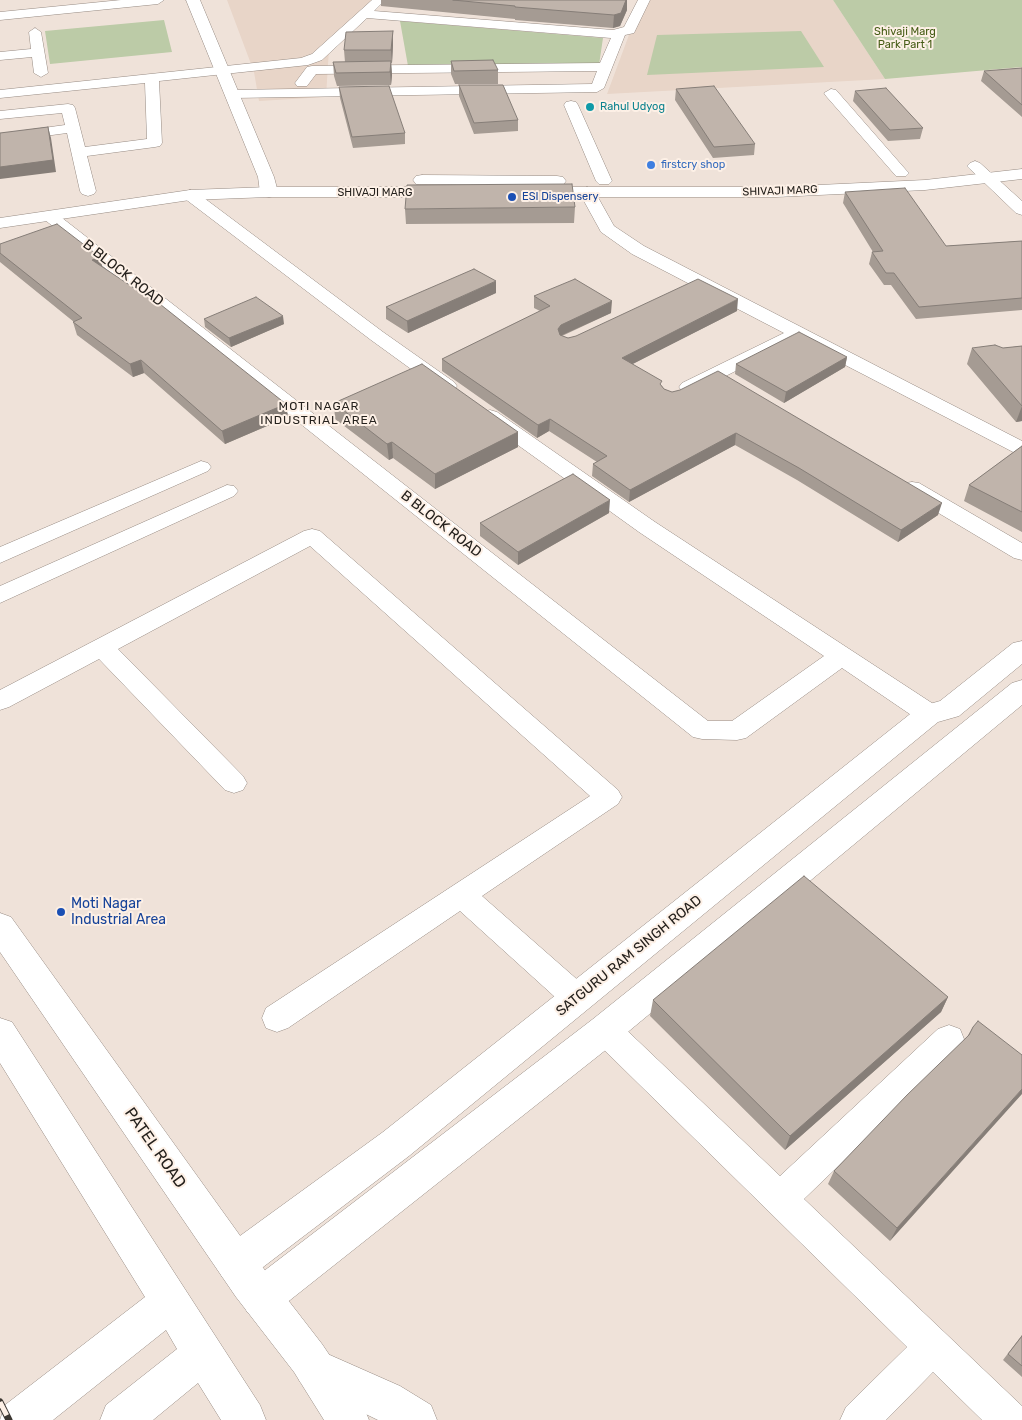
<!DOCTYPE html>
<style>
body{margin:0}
canvas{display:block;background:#efe2d9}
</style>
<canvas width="1022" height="1420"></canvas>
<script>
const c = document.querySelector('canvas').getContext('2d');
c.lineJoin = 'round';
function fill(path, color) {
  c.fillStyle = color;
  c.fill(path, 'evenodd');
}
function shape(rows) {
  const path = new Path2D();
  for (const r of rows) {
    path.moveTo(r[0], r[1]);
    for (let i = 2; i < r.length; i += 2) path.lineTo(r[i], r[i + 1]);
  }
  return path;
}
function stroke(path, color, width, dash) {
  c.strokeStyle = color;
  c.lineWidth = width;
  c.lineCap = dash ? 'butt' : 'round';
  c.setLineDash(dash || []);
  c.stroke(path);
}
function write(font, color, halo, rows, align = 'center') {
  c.font = font + ' Rubik,sans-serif';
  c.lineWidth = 4;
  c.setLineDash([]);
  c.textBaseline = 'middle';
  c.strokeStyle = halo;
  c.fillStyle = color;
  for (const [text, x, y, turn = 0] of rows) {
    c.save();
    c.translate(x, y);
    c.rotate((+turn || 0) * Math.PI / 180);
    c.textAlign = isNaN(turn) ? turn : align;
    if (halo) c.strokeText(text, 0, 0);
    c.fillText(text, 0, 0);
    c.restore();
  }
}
fill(shape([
 [227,0,377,0,329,49,326,97,259,101,254,72],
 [642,0,833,0,885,79,607,94]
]), '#e8d5c8');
fill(shape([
 [833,0,1022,0,1022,67,885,79],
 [164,20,172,52,50,64,45,31],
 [400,21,603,38,599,65,408,66],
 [801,31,824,67,647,75,657,35]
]), '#bccba7');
const minor = shape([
 [121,0,164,0,158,4,0,20,0,12,121,0],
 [372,0,385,0,374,11,613,30,624,27,638,0,650,0,634,33,625,35,604,88,597,92,233,98,226,94,233,90,592,84,597,71,316,74,307,86,297,86,295,83,307,67,312,66,600,63,611,38,367,18,322,60,308,65,159,81,162,143,160,146,155,147,87,156,96,191,94,194,88,196,82,194,80,191,67,133,0,142,0,134,65,125,62,113,0,119,0,111,68,104,73,105,75,108,85,147,147,139,145,83,0,98,0,90,301,58,312,54,372,0],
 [35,28,41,32,48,73,41,77,34,73,32,57,0,60,0,52,31,49,29,32,35,28],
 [831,89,836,90,906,170,909,173,906,176,896,176,826,96,824,93,831,89],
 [571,101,576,102,578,105,612,181,609,184,599,184,596,181,564,105,566,102,571,101],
 [975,161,980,163,1022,201,1022,215,1016,213,970,169,967,166,970,163,975,161],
 [587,187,593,189,595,192,614,226,644,246,1022,441,1022,455,1015,453,797,340,696,391,689,393,682,391,679,387,682,383,784,333,632,254,601,232,579,192,581,189,587,187],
 [190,190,196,192,383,332,454,382,457,386,454,390,447,392,440,390,371,340,184,198,182,195,184,192,190,190],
 [51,212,57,214,708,721,732,721,824,656,639,532,483,420,480,416,483,412,490,410,497,412,655,522,938,707,942,714,938,721,929,723,920,721,842,668,746,738,737,740,702,739,693,737,45,220,43,217,45,214,51,212],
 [201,461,208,463,211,467,208,471,0,563,0,547,201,461],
 [912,482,919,483,1022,543,1022,560,1014,558,905,493,901,488,905,483,912,482],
 [227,485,234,486,238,491,234,496,0,603,0,586,227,485],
 [312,529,320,531,618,790,622,797,618,804,482,896,588,989,592,998,588,1007,577,1011,566,1007,460,911,288,1028,277,1032,266,1028,262,1018,266,1008,590,796,310,546,118,649,243,776,247,783,243,790,234,793,225,790,99,659,9,707,0,710,0,690,304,531,312,529],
 [605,1016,616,1020,780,1176,938,1029,949,1025,960,1029,964,1039,960,1049,804,1199,1022,1406,1022,1420,982,1420,933,1372,886,1420,840,1420,846,1407,907,1347,594,1040,590,1030,594,1020,605,1016]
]);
const tertiary = shape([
 [186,0,200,0,274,177,278,192,275,196,269,197,263,196,260,192,258,177,186,0],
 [1022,641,1022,664,959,716,938,722,409,1156,250,1277,236,1282,222,1277,217,1263,222,1249,383,1132,919,707,940,701,1013,643,1022,641],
 [1022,680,1022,705,617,1041,275,1312,261,1318,247,1312,241,1298,247,1284,593,1019,1012,683,1022,680],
 [314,1348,400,1386,431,1405,437,1420,378,1420,300,1382,294,1368,300,1354,314,1348]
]);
const secondary = shape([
 [1022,169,1022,179,925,190,776,197,534,197,528,196,525,192,528,188,534,187,776,187,925,180,1022,169],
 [422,175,557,176,563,177,566,181,563,185,557,186,416,184,413,180,416,176,422,175],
 [269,187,444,187,450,188,453,192,450,196,444,197,269,197,190,200,0,228,0,218,190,190,269,187],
 [0,913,11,917,264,1269,322,1344,363,1405,369,1420,324,1420,294,1372,236,1297,0,952,0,913],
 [0,1018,12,1022,260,1405,266,1420,221,1420,198,1383,153,1420,100,1420,106,1405,177,1349,166,1330,53,1420,0,1420,5,1405,145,1297,0,1063,0,1018]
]);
stroke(minor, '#978b83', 1);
stroke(tertiary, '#978b83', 1);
stroke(secondary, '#978b83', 1);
fill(minor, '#fff');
fill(tertiary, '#fff');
fill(secondary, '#fff');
const rail = shape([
 [0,1402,9,1420]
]);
stroke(rail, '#3c3732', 7);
stroke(rail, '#fdf0e6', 5, [15]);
fill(shape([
 [381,0,627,0,627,10,620,26,613,28,515,20,515,19,381,6],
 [393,31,393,45,392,63,391,63,392,75,391,85,337,86,334,76,333,62,345,62,344,50],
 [451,61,498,70,498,84,455,84,451,74],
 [1022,68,1022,117,981,81,984,71],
 [459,85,518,120,518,131,474,134,459,96],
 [339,87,405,133,405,144,353,148,340,98],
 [676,89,755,144,754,155,713,158,675,100],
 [855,91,923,128,920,139,888,141,853,101],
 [845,192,946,246,1022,241,1022,310,916,319,891,285,884,285,869,264,872,252,873,252,843,203],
 [575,207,574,223,406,224,405,209],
 [0,244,103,267,288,417,225,444,144,373,133,377,77,335,73,322,74,322,0,262],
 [496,293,408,333,386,319,386,307],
 [534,296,611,313,562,336,568,338,737,311,632,364,662,386,664,389,938,515,898,542,797,480,735,445,629,502,592,476,593,464,597,462,549,431,537,438,442,371,442,359,540,311,534,308],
 [204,319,284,324,231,347,205,327],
 [1022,346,1022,421,1016,422,967,364,972,348,1003,348],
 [847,357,845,367,784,403,735,374,736,364],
 [334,403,518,432,518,447,435,489,393,458,389,460,335,419],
 [1022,446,1022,532,964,501,969,485],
 [609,513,518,565,480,536,480,523],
 [948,997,941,1012,785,1150,650,1016,653,1000],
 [973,1027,1022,1055,890,1241,828,1184,834,1171,967,1037],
 [1022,1335,1022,1377,1003,1360]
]), '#a59b93');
fill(shape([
 [626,0,627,0,627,10,620,26,613,28,614,15],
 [393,31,393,45,392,63,391,50],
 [391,61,392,75,391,85,390,72],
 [48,127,51,138,56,172,0,179,0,167],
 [100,257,103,269,92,260],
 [496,281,496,293,408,333,407,321],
 [738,299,737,311,621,370,622,358],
 [612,301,611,313,560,336,558,329,561,325],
 [283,316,284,324,231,347,229,338],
 [847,357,845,367,784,403,786,392],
 [141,360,144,373,133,377,130,364],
 [286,404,288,417,225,444,222,431],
 [1022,406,1022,421,1016,422],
 [550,419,549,431,537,438,538,425],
 [518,432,518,447,435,489,435,474],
 [736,433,735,445,629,502,630,490],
 [392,442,393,458,389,460,387,444],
 [610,500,609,513,518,565,518,552],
 [942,503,938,515,898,542,901,530],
 [948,997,941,1012,785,1150,790,1136],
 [1022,1089,1022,1094,890,1241,897,1228]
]), '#867e78');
const building = shape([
 [453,0,626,0,621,13,614,15,515,7,515,6,453,0],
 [393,31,391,50,344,50,346,32,393,31],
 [493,60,498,70,454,71,451,61,493,60],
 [391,61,390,72,336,73,333,62,391,61],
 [1022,68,1022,105,984,71,1022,68],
 [459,85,503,85,518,120,474,123,459,85],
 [389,86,405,133,352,137,339,87,389,86],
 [714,86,755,144,714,147,676,89,714,86],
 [886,88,923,128,890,130,855,91,886,88],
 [48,127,53,160,0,167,0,133,48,127],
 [572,184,575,207,405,209,407,185,572,184],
 [905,188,946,246,1022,241,1022,298,919,307,894,273,886,273,872,252,883,251,845,192,905,188],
 [57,224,100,257,92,260,143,294,146,293,286,404,222,431,141,360,130,364,73,322,82,318,0,253,0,244,57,224],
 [474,269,496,281,407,321,386,307,474,269],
 [575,279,612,301,561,325,558,329,560,335,568,338,576,336,698,279,738,299,622,358,662,381,660,384,664,389,672,392,680,390,718,371,942,503,901,530,799,468,736,433,630,490,593,464,607,456,550,419,538,425,442,359,550,306,534,296,575,279],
 [256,297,283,316,229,338,204,319,256,297],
 [799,332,847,357,786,392,736,364,799,332],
 [995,345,1003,348,1022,346,1022,406,972,348,995,345],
 [422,364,518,432,435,474,392,442,387,444,334,403,422,364],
 [1022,446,1022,512,969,485,1022,446],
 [573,474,610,500,518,552,480,523,573,474],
 [804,876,948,997,790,1136,653,1000,804,876],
 [978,1021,1022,1055,1022,1089,897,1228,834,1171,907,1095,969,1035,973,1027,978,1021],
 [1022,1336,1022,1366,1008,1354,1022,1336]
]);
fill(building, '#c0b4ab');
stroke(building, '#867e78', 1);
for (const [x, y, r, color] of [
 [590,107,5,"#0f9aa8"],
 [651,165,5,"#3f7fe0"],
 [512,197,5,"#1a4fb4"],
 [61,912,5,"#1a4fb4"]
]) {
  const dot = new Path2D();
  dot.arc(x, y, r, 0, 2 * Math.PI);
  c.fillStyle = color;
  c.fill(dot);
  stroke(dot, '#fdf0e6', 2);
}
write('11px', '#455c15', '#fdf0e6', [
 ["Shivaji Marg",905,32],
 ["Park Part 1",905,45]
]);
write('11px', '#0d838f', '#fdf0e6', [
 ["Rahul Udyog",600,107]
], 'left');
write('11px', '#366cbe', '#fdf0e6', [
 ["firstcry shop",661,165]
], 'left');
write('11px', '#25211d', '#fdf0e6', [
 ["SHIVAJI MARG",780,191,-2],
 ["SHIVAJI MARG",375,193]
]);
write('11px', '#164399', '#fdf0e6', [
 ["ESI Dispensery",522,197]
], 'left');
c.letterSpacing = '1px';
write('12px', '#25211d', '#fdf0e6', [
 ["MOTI NAGAR",319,407],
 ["INDUSTRIAL AREA",319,421]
]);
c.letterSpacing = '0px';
write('14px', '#25211d', '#fdf0e6', [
 ["B BLOCK ROAD",123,273,38],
 ["B BLOCK ROAD",441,524,38],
 ["SATGURU RAM SINGH ROAD",629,956,-39]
]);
write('14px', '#164399', '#fdf0e6', [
 ["Moti Nagar",71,904],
 ["Industrial Area",71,920]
], 'left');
write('16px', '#25211d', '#fdf0e6', [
 ["PATEL ROAD",155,1148,55]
]);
</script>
